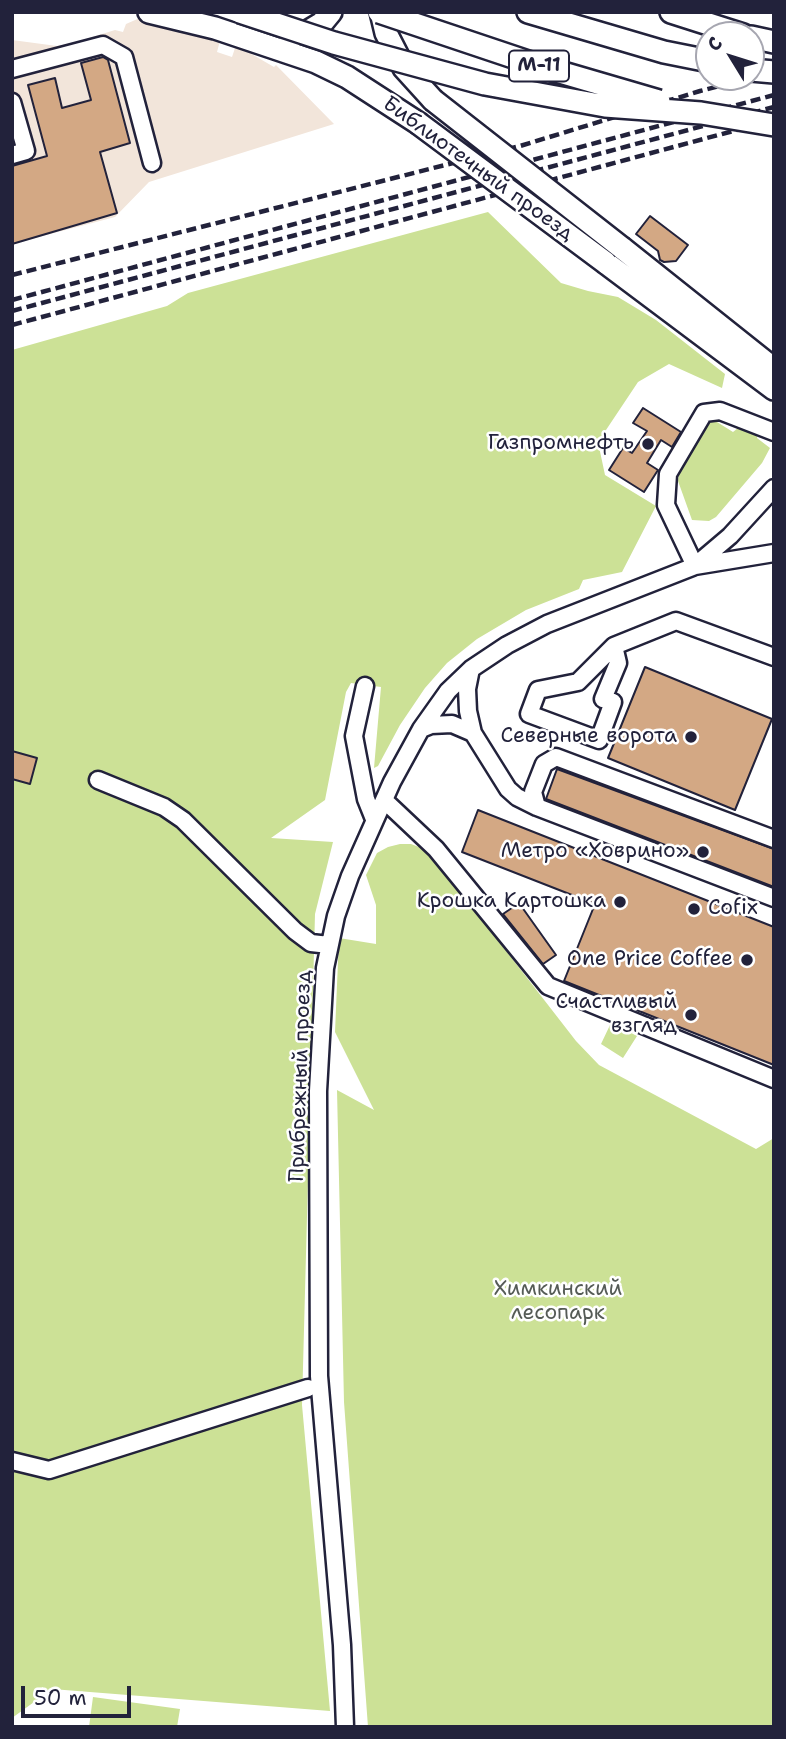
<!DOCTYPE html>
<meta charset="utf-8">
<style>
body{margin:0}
#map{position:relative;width:786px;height:1739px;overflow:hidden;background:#fff;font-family:"Shantell Sans",sans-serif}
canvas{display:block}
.frame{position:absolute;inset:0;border:14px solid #22223b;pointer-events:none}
.north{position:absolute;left:695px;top:21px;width:70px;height:70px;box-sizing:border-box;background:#fff;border:2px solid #a7a7b1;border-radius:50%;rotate:308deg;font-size:19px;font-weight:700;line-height:28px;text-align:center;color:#22223b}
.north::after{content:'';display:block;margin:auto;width:24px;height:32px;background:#22223b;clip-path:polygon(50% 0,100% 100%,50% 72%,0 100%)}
.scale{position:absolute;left:21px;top:1686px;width:110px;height:32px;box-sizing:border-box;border:4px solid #22223b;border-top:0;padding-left:9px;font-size:21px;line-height:24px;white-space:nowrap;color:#22223b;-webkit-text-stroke:5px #fff;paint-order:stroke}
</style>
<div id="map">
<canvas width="786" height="1739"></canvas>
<div class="frame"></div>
<div class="north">С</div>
<div class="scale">50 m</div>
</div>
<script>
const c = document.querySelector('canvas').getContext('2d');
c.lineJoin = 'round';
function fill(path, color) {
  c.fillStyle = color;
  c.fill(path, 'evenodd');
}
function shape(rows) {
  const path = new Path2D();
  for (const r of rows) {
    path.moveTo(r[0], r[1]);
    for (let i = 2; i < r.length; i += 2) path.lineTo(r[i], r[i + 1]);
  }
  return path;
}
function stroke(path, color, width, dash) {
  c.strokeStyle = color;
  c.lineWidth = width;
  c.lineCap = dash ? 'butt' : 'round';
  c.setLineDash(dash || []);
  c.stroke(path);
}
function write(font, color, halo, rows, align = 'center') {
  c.font = font + ' "Shantell Sans",sans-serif';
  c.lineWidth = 5;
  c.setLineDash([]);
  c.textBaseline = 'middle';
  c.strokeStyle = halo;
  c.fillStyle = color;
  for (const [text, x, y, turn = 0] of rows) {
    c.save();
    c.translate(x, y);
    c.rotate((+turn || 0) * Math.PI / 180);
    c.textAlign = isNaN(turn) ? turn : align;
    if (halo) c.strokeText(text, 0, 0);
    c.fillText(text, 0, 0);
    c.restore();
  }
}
fill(shape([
 [142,17,221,37,217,52,232,57,236,45,274,67,276,65,334,124,149,182,115,217,12,244,12,40,57,46,73,43,115,30,123,32,126,24]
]), '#f2e5da');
fill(shape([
 [488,212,561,283,588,291,618,297,656,320,725,374,722,388,669,364,638,382,598,442,605,475,656,506,622,572,583,580,579,589,526,610,477,639,447,663,425,688,400,725,378,766,374,768,381,687,351,683,346,692,325,800,271,838,333,842,315,914,302,1405,330,1711,52,1689,12,1718,12,350,167,306,188,293],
 [707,420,717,422,733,432,743,424,758,432,757,438,770,448,762,463,716,517,709,521,692,520,678,481,680,460,686,459],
 [400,844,411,844,424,849,434,858,576,1041,599,1065,756,1149,774,1138,774,1727,368,1727,344,1402,337,1090,374,1110,335,1032,339,938,376,944,376,905,366,875,377,853,388,847],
 [614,1024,637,1036,623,1058,601,1044,610,1025],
 [93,1697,180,1709,177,1727,89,1727]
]), '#cce196');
const building = shape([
 [103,57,108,60,130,143,100,152,117,213,12,244,12,166,47,156,28,85,55,78,62,108,91,100,81,63,103,57],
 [650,216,688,245,676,261,664,262,660,260,658,251,636,234,650,216],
 [643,408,681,432,672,447,661,440,647,463,658,470,644,492,609,470,623,448,632,453,647,431,633,423,643,408],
 [645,667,772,719,735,810,608,758,645,667],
 [12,751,37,758,30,784,12,779,12,751],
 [557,769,774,849,774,887,546,799,557,769],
 [478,810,774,927,774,1065,564,981,595,904,462,852,478,810],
 [519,903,556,955,543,964,503,914,519,903]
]);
fill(building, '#d3a884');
stroke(building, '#22223b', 2);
const minor = shape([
 [12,69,103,45,124,57,152,163],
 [12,102,26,151,12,155],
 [697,564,730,536,774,488],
 [695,566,666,505,668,474,704,413,720,411,774,432],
 [614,646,618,663,603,699,613,702,599,740,529,714,538,690,578,682,614,646,676,621,774,657],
 [471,669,467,689,468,711,473,733,508,789,517,797,537,807,774,898],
 [365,686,354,736,366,799,374,819],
 [421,729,431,725,452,724,473,733],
 [98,780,164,807,183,820,295,931,311,943,329,945],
 [384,800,436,849,548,986,774,1079],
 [537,807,533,792,544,764,556,757,774,839],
 [12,1461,49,1470,308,1388],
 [345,1727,342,1645,319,1376,318,1091,325,968,336,916,350,876,392,782,421,729,448,691,471,669,507,645,547,624,695,566,774,553]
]);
const major = shape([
 [149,12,215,28,316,62,347,77,418,123],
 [381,12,386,33,404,68,433,100],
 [528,12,664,52,709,61],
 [671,12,743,35],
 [290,36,307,32,322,23,331,12],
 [751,37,774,42],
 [622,248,774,369],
 [606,263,774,389]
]);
stroke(minor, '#22223b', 21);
stroke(major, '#22223b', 26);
stroke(minor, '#fff', 16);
stroke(major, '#fff', 21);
stroke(shape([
 [12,275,520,146,700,91,774,72],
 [12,300,774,95],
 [12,311,774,107],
 [12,325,774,120]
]), '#22223b', 4.5, [10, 5]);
const majorBridge = shape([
 [240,12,334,43,485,84,605,106,701,113,774,125],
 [379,12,546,68,659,101],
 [751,70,774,72],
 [433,100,622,248],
 [418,123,606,263]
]);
stroke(majorBridge, '#22223b', 26, []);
stroke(majorBridge, '#fff', 21);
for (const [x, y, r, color] of [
 [648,444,7,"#22223b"],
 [691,737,7,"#22223b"],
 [703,852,7,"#22223b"],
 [620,902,7,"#22223b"],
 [694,909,7,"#22223b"],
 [747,960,7,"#22223b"],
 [691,1015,7,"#22223b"]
]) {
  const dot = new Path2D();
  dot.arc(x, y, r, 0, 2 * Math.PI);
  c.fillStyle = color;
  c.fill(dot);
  stroke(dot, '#fff', 2.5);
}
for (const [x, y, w] of [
 [539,66,60]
]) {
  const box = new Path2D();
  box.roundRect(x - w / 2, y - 15.5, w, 31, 5);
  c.fillStyle = '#fff';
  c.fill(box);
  stroke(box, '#22223b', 2);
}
write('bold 19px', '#22223b', null, [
 ["М-11",539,66]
]);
write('21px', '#22223b', '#fff', [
 ["Библиотечный проезд",478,169,36],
 ["Прибрежный проезд",301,1076,-88]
]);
write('21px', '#22223b', '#fff', [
 ["Газпромнефть",634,444],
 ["Северные ворота",677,737],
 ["Метро «Ховрино»",689,852],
 ["Крошка Картошка",606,902],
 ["Cofix",708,909,"left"],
 ["One Price Coffee",733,960],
 ["Счастливый",677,1003],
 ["взгляд",677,1027]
], 'right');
write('21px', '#555b56', '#fff', [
 ["Химкинский",558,1290],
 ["лесопарк",558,1314]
]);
</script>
